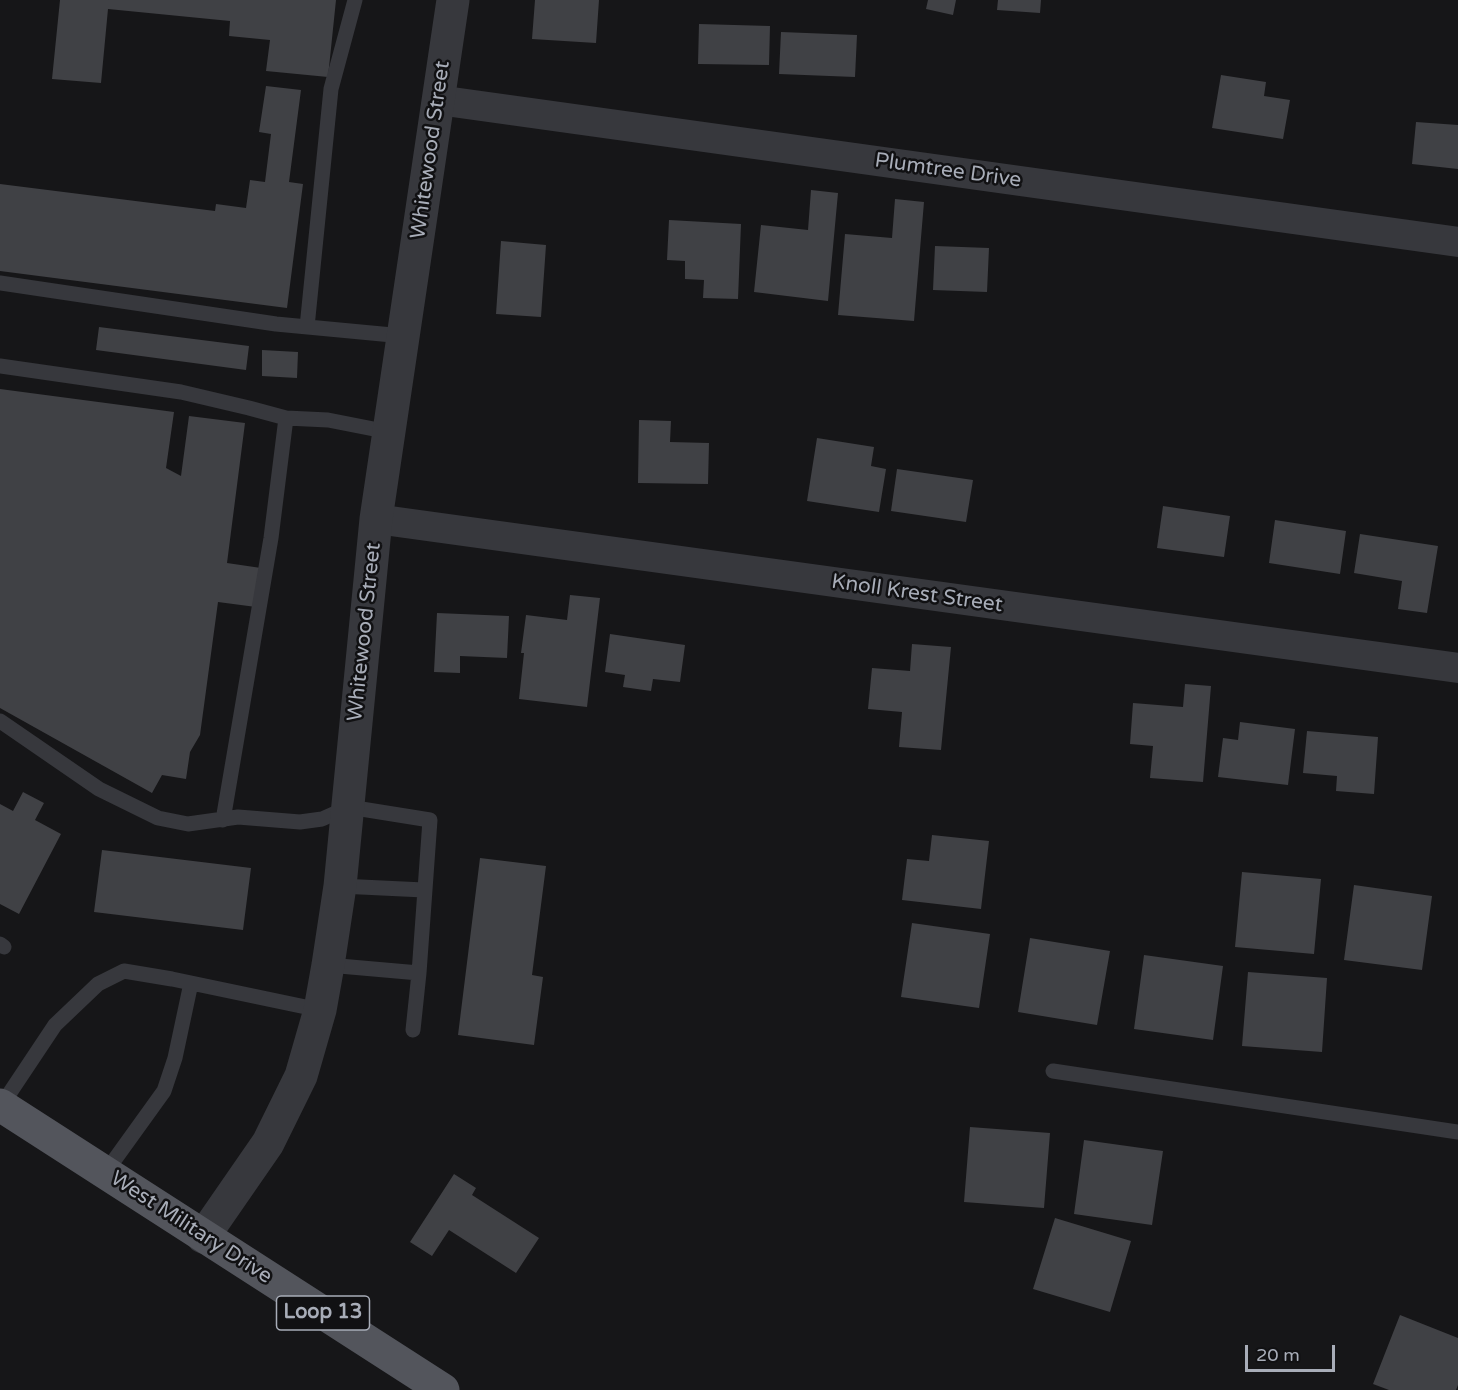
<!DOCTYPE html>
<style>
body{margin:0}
#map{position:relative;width:1458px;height:1390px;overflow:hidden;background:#161618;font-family:"Varela Round",sans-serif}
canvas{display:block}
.scale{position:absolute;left:1245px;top:1345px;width:90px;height:27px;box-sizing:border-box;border:3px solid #a8adb8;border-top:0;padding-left:8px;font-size:18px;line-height:21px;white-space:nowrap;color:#a8adb8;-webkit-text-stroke:4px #111113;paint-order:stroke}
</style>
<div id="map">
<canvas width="1458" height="1390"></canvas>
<div class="scale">20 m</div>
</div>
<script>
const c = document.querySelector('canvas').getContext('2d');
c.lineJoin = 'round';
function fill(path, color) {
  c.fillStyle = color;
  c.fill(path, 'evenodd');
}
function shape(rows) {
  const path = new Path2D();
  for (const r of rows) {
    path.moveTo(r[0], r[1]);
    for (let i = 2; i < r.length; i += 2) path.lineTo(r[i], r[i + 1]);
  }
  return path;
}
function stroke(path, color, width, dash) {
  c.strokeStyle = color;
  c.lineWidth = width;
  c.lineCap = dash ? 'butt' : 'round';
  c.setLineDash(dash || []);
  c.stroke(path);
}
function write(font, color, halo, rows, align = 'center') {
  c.font = font + ' "Varela Round",sans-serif';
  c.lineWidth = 5;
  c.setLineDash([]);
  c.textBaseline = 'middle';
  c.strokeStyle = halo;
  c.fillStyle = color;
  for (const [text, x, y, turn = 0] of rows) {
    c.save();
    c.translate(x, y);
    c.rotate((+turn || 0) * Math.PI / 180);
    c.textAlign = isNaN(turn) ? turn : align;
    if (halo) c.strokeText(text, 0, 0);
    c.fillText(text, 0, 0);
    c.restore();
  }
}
fill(shape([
 [60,0,336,0,328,77,266,71,270,40,229,36,230,21,108,9,101,83,52,79],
 [535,0,599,0,596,43,532,39],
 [928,0,956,0,953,15,926,9],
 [998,0,1041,0,1040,13,997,10],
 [699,24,770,26,769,65,698,64],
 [781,32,857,35,855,77,779,74],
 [1221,75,1266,82,1264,96,1290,100,1283,139,1212,128],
 [266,86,301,90,289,182,303,184,287,308,0,271,0,184,215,211,216,204,246,208,250,180,265,182,271,134,259,132],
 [1416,122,1458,125,1458,169,1412,164],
 [811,190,838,193,828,301,754,292,761,225,808,230],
 [895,199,924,202,914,321,838,315,845,234,892,238],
 [669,220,741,224,738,299,703,298,704,280,685,279,685,261,667,260],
 [501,241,546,245,541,317,496,314],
 [935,246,989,248,987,292,933,290],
 [99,327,249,346,246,370,96,350],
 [262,350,298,352,297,378,262,376],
 [0,389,174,412,166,468,181,476,189,416,245,423,227,563,261,568,256,607,218,602,200,735,190,752,186,779,162,775,152,793,0,708],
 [639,420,671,421,670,442,709,443,708,484,638,483],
 [817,438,874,447,871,466,886,469,879,512,807,501],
 [897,469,973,480,966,522,891,511],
 [1163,506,1230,516,1224,557,1157,548],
 [1275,520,1346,531,1340,574,1269,563],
 [1360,534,1438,546,1427,613,1398,609,1402,581,1354,573],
 [570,595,600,598,587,707,519,699,524,653,521,653,526,615,567,620],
 [437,613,509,616,507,658,460,656,460,673,434,672],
 [610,634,685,645,680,682,653,679,651,691,623,687,625,675,605,672],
 [912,644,951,647,941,750,899,747,902,712,868,709,872,668,910,671],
 [1185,684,1211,686,1203,782,1150,778,1153,746,1130,744,1133,703,1183,707],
 [1240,722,1295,729,1288,785,1218,777,1223,738,1238,740],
 [1307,731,1378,737,1374,794,1336,791,1337,776,1303,773],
 [23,792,44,803,35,820,61,834,19,914,0,904,0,804,13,811],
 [932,835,989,841,981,909,902,900,907,859,929,861],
 [102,850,251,868,243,930,94,912],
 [480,858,546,866,532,975,543,977,534,1045,458,1035],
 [1242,872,1321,879,1314,954,1235,947],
 [1354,885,1432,896,1422,970,1344,960],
 [912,923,990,934,979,1008,901,997],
 [1030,938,1110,951,1097,1025,1018,1012],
 [1144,955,1223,966,1213,1040,1134,1029],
 [1248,972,1327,978,1322,1052,1242,1046],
 [970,1127,1050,1133,1044,1208,964,1202],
 [1084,1140,1163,1151,1152,1225,1074,1214],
 [454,1174,476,1188,472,1195,539,1238,516,1273,449,1230,432,1256,410,1242],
 [1055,1218,1131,1241,1110,1312,1033,1289],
 [1400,1315,1458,1338,1458,1385,1456,1390,1389,1390,1373,1384]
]), '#404145');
stroke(shape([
 [0,283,276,324,403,336],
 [307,327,331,89,355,0],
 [0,366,181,392,249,408,286,418,328,420,389,432],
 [0,721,99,789,158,818,188,824,238,817,300,822,322,819,349,807,430,820,419,973],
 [223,820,271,538,286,418],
 [340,886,424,890],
 [0,944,4,947],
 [328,965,419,973,413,1030],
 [1053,1071,1458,1132],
 [1,1106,55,1025,98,984,124,971,172,979,320,1010],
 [105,1173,164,1091,175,1058,191,983]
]), '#37383d', 15);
stroke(shape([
 [438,100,1458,242],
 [376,519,1458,668]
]), '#37383d', 30);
stroke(shape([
 [203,1237,268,1143,301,1076,320,1010,328,965,340,886,376,519,453,0]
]), '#37383d', 33);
stroke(shape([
 [0,1105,443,1390]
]), '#53555c', 33);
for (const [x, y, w] of [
 [323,1313,93]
]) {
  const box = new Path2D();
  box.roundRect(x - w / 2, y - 17, w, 34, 4.5);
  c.fillStyle = '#111113';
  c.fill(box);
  stroke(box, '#a8adb8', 1.5);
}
write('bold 20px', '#a8adb8', null, [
 ["Loop 13",323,1313]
]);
write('21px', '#a8adb8', '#111113', [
 ["Whitewood Street",431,150,-82],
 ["Plumtree Drive",948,171,8],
 ["Knoll Krest Street",917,594,8],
 ["Whitewood Street",365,632,-84],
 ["West Military Drive",191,1228,33]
]);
</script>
